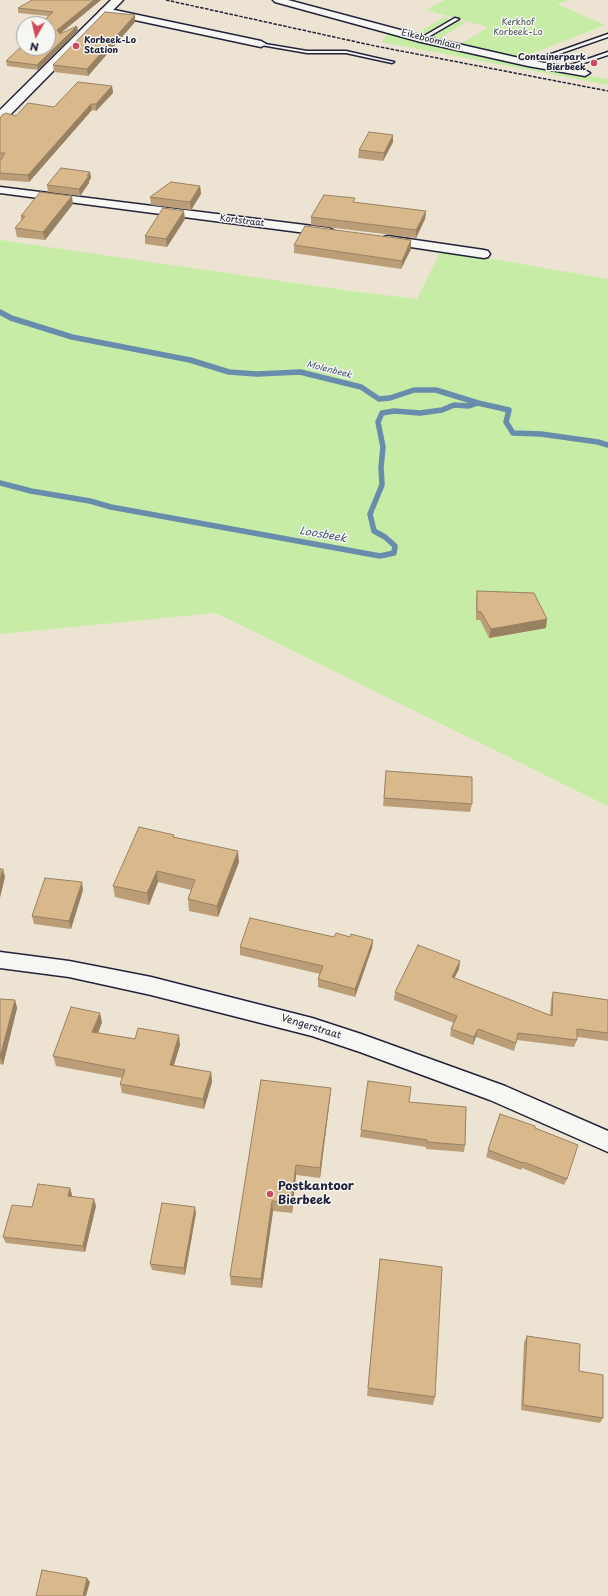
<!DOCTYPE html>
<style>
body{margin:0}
#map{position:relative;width:608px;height:1596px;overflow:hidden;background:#ede3d3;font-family:"Playpen Sans",sans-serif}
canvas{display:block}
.north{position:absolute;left:16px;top:16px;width:40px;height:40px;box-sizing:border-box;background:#f6f6f2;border:1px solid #a1a1a9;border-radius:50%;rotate:188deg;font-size:11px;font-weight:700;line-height:16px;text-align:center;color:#22223b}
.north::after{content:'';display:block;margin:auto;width:14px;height:18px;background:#d1495b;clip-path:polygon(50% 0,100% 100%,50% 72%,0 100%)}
</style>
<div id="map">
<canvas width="608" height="1596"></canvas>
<div class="north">N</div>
</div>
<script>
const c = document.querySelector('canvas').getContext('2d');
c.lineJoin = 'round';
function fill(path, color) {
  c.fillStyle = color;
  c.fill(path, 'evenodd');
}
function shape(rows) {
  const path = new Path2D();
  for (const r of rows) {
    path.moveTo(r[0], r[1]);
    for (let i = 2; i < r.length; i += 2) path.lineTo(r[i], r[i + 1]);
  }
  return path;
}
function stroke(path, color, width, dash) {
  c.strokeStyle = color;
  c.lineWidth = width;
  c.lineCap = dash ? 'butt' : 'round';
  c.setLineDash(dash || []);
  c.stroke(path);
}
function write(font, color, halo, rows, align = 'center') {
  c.font = font + ' "Playpen Sans",sans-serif';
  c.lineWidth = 3;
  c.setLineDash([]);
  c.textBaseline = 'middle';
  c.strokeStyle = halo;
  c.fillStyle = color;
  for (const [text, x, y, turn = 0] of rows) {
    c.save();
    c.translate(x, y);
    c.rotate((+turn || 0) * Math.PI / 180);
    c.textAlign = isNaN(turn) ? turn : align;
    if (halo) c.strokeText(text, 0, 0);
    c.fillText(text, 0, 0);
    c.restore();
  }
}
fill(shape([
 [445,0,570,0,557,4,605,25,518,59,458,46,488,27,426,10],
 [444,17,451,19,424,35,417,33],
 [458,20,466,22,439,39,431,37],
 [390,32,527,64,608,79,608,85,381,42],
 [0,240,343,290,417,299,441,250,608,279,608,806,216,613,0,634]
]), '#c6eca6');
stroke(shape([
 [0,312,11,318,72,337,190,360,229,372,257,374,300,372,361,387,379,399,390,398,414,390,436,390,478,403,509,410,506,422,513,433,541,434,598,442,608,445],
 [0,483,31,491,90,501,111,507,380,556,394,553,395,546,385,537,374,531,370,514,382,485,381,467,383,447,378,422,382,413,394,411,420,413,442,410,454,405,469,406,478,403]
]), '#688cac', 5.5);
const service = shape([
 [455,18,459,19,423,40,419,39,455,18],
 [608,34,608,37,530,64,526,63,608,34],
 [259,43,307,51,346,51,394,62,392,63,346,53,307,53,261,45,259,44,259,43],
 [608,52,608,55,563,70,559,69,608,52]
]);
const minor = shape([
 [273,0,288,0,423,36,528,60,585,70,590,73,585,76,528,66,421,42,275,2,273,0],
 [105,8,261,41,266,44,261,47,102,13,100,11,102,9,105,8],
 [0,187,329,228,333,230,335,232,333,234,329,236,0,193,0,187],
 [388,236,484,250,488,251,490,254,488,257,484,258,384,243,382,240,384,237,388,236],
 [0,952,69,961,151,977,312,1018,361,1034,505,1086,608,1131,608,1152,490,1100,360,1052,312,1036,151,995,69,977,0,968,0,952]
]);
const tertiary = shape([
 [111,0,123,0,5,120,0,121,0,110,111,0]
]);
stroke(service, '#22223b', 3);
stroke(minor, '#22223b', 3);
stroke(tertiary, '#22223b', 3);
fill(service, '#f6f6f2');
fill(minor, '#f6f6f2');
fill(tertiary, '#f6f6f2');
stroke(shape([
 [166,0,375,46,608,91]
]), '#22223b', 1.5, [3.5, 1.5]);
fill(shape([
 [101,0,60,34,78,31,38,70,7,66,6,61,24,48,48,16,18,13,18,8],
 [135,22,88,76,54,72,53,65],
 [112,86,113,93,96,111,92,110,29,182,0,180,0,161,1,160,0,160,0,118,16,116,54,107],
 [393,142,383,161,358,158,359,150],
 [90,172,91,178,89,181,89,183,80,196,48,192,47,185],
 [200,186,201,194,191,210,151,205,150,197],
 [73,204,45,240,17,237,15,228,21,221,21,216],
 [426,211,425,219,416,238,311,225,311,217],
 [185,219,167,247,145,244,145,236],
 [294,245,411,249,401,269,294,253],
 [477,591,546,628,489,638,480,620,476,620,476,600],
 [386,771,472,804,470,812,383,806],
 [174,835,174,837,239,862,218,917,189,911,188,899,191,890,158,882,149,905,115,897,113,886],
 [83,890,71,929,34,924,32,916],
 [334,937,350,937,373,940,372,948,355,997,318,987,318,979,320,974,240,955,240,947],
 [460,961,459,969,454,978,550,1015,551,1000,553,992,608,1000,608,1041,577,1037,577,1040,574,1047,517,1040,514,1051,476,1037,473,1045,450,1036,451,1029,454,1023,394,1000,395,992],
 [0,999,15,1000,17,1008,3,1065,0,1064],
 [102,1022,98,1033,180,1045,174,1065,211,1072,212,1082,204,1109,122,1093,120,1084,122,1078,56,1066,53,1056],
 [331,1088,330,1098,320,1178,296,1175,292,1213,273,1211,262,1288,231,1285,230,1276],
 [535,1128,567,1179,564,1185,522,1168,521,1170,486,1157,488,1150],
 [361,1130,465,1145,464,1152,426,1149,426,1147,360,1137],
 [70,1188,72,1195,72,1197,96,1206,85,1252,6,1243,3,1237,32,1207],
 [196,1213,185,1275,152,1270,150,1264],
 [380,1259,435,1397,433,1405,367,1396],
 [527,1336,579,1371,603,1418,600,1423,521,1410,524,1342]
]), '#bb9e78');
fill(shape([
 [94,0,101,0,58,35,57,30],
 [135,15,135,22,88,76,87,69],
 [77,26,78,31,38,70,37,65],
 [112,86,113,93,96,111,96,104],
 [91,104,92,110,29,182,28,175],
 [393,135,393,142,383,161,384,153],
 [90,172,91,178,89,181,89,183,80,196,79,189],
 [200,186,201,194,191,210,190,202],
 [72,196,73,204,45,240,43,232],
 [184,211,185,219,167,247,166,239],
 [426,211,425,219,416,238,416,230],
 [411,240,411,249,401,269,402,261],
 [547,619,546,628,489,638,491,629],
 [238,851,239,862,218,917,217,906],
 [3,869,5,877,0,898,0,880],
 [157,871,158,882,149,905,147,893],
 [82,882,83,890,71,929,69,921],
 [373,940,372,948,355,997,355,989],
 [460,961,459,969,451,985,452,977],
 [15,1000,17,1008,3,1065,0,1057],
 [100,1013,102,1022,95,1042,92,1032],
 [478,1029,476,1037,473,1045,474,1037],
 [179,1035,180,1045,171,1074,170,1065],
 [211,1072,212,1082,204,1109,203,1099],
 [331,1088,330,1098,320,1178,320,1168],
 [296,1165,296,1175,292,1213,291,1203],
 [70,1188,72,1195,70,1203,68,1196],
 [94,1199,96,1206,85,1252,83,1246],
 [272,1201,273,1211,262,1288,261,1279],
 [195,1207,196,1213,185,1275,184,1268],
 [87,1578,90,1582,86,1596,83,1596]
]), '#988162');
const building = shape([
 [32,0,94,0,57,30,60,34,77,26,37,65,6,61,24,44,24,48,48,48,48,24,40,24,53,12,18,8,32,0],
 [105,12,135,15,87,69,53,65,105,12],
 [78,82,112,86,96,104,91,104,28,175,0,173,0,161,5,153,0,153,0,118,2,115,6,113,16,116,28,103,54,107,78,82],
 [369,132,393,135,384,153,359,150,369,132],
 [61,168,90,172,87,176,89,176,79,189,47,185,61,168],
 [171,182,200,186,190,202,150,197,171,182],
 [40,192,72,196,43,232,15,228,25,216,21,216,40,192],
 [324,195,355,198,353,202,426,211,416,230,311,217,324,195],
 [163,208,184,211,166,239,145,236,163,208],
 [305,226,411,240,402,261,294,245,305,226],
 [477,591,534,593,547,619,491,629,481,612,477,611,477,591],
 [386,771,472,777,472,804,384,798,386,771],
 [139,827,174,835,173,837,238,851,217,906,188,899,195,880,157,871,147,893,113,886,139,827],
 [0,869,3,869,0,880,0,869],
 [45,878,82,882,69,921,32,916,45,878],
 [250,918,334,937,336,933,350,937,351,934,373,940,355,989,318,979,323,966,240,947,250,918],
 [418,945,460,961,452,977,552,1016,553,992,608,1000,608,1033,577,1029,577,1040,518,1033,516,1043,478,1029,474,1037,451,1029,457,1016,395,992,418,945],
 [0,999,15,1000,0,1057,0,999],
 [71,1007,100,1013,92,1032,135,1039,138,1028,179,1035,170,1065,211,1072,203,1099,120,1084,125,1070,53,1056,71,1007],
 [261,1080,331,1088,320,1168,296,1165,291,1203,272,1201,261,1279,230,1276,261,1080],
 [368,1081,411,1087,409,1102,466,1107,465,1145,427,1142,427,1140,361,1130,368,1081],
 [500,1114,535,1126,535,1128,578,1145,567,1179,524,1162,523,1163,488,1150,500,1114],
 [38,1184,70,1188,68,1196,94,1199,83,1246,3,1237,12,1205,32,1207,38,1184],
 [162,1203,195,1207,184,1268,150,1264,162,1203],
 [380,1259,442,1267,435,1397,368,1388,380,1259],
 [527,1336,580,1344,579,1371,603,1375,603,1418,523,1405,527,1336],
 [42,1570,87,1578,83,1596,36,1596,42,1570]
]);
fill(building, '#d9b88c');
stroke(building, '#988162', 1);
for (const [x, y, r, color] of [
 [76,46,4,"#d1495b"],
 [594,63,4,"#d1495b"],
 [270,1194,4,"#d1495b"]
]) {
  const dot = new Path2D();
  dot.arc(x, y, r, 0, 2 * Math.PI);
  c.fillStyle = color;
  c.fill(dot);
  stroke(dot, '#f6f6f2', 1.5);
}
write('9px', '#4b5456', '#f6f6f2', [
 ["Kerkhof",518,23],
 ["Korbeek-Lo",518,33]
]);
write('9px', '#22223b', '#f6f6f2', [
 ["Eikeboomlaan",431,40,14],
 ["Kortstraat",242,221,7]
]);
write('bold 9px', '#22223b', '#f6f6f2', [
 ["Korbeek-Lo",84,41],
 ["Station",84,51],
 ["Containerpark",586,58,"right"],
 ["Bierbeek",586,68,"right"]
], 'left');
write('italic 9px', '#455773', '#f6f6f2', [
 ["Molenbeek",329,370,14]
]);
write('10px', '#22223b', '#f6f6f2', [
 ["Vengerstraat",311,1027,17]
]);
write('italic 11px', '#455773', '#f6f6f2', [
 ["Loosbeek",323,535,10]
]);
write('bold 12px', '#22223b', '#f6f6f2', [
 ["Postkantoor",278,1187],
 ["Bierbeek",278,1201]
], 'left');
</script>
